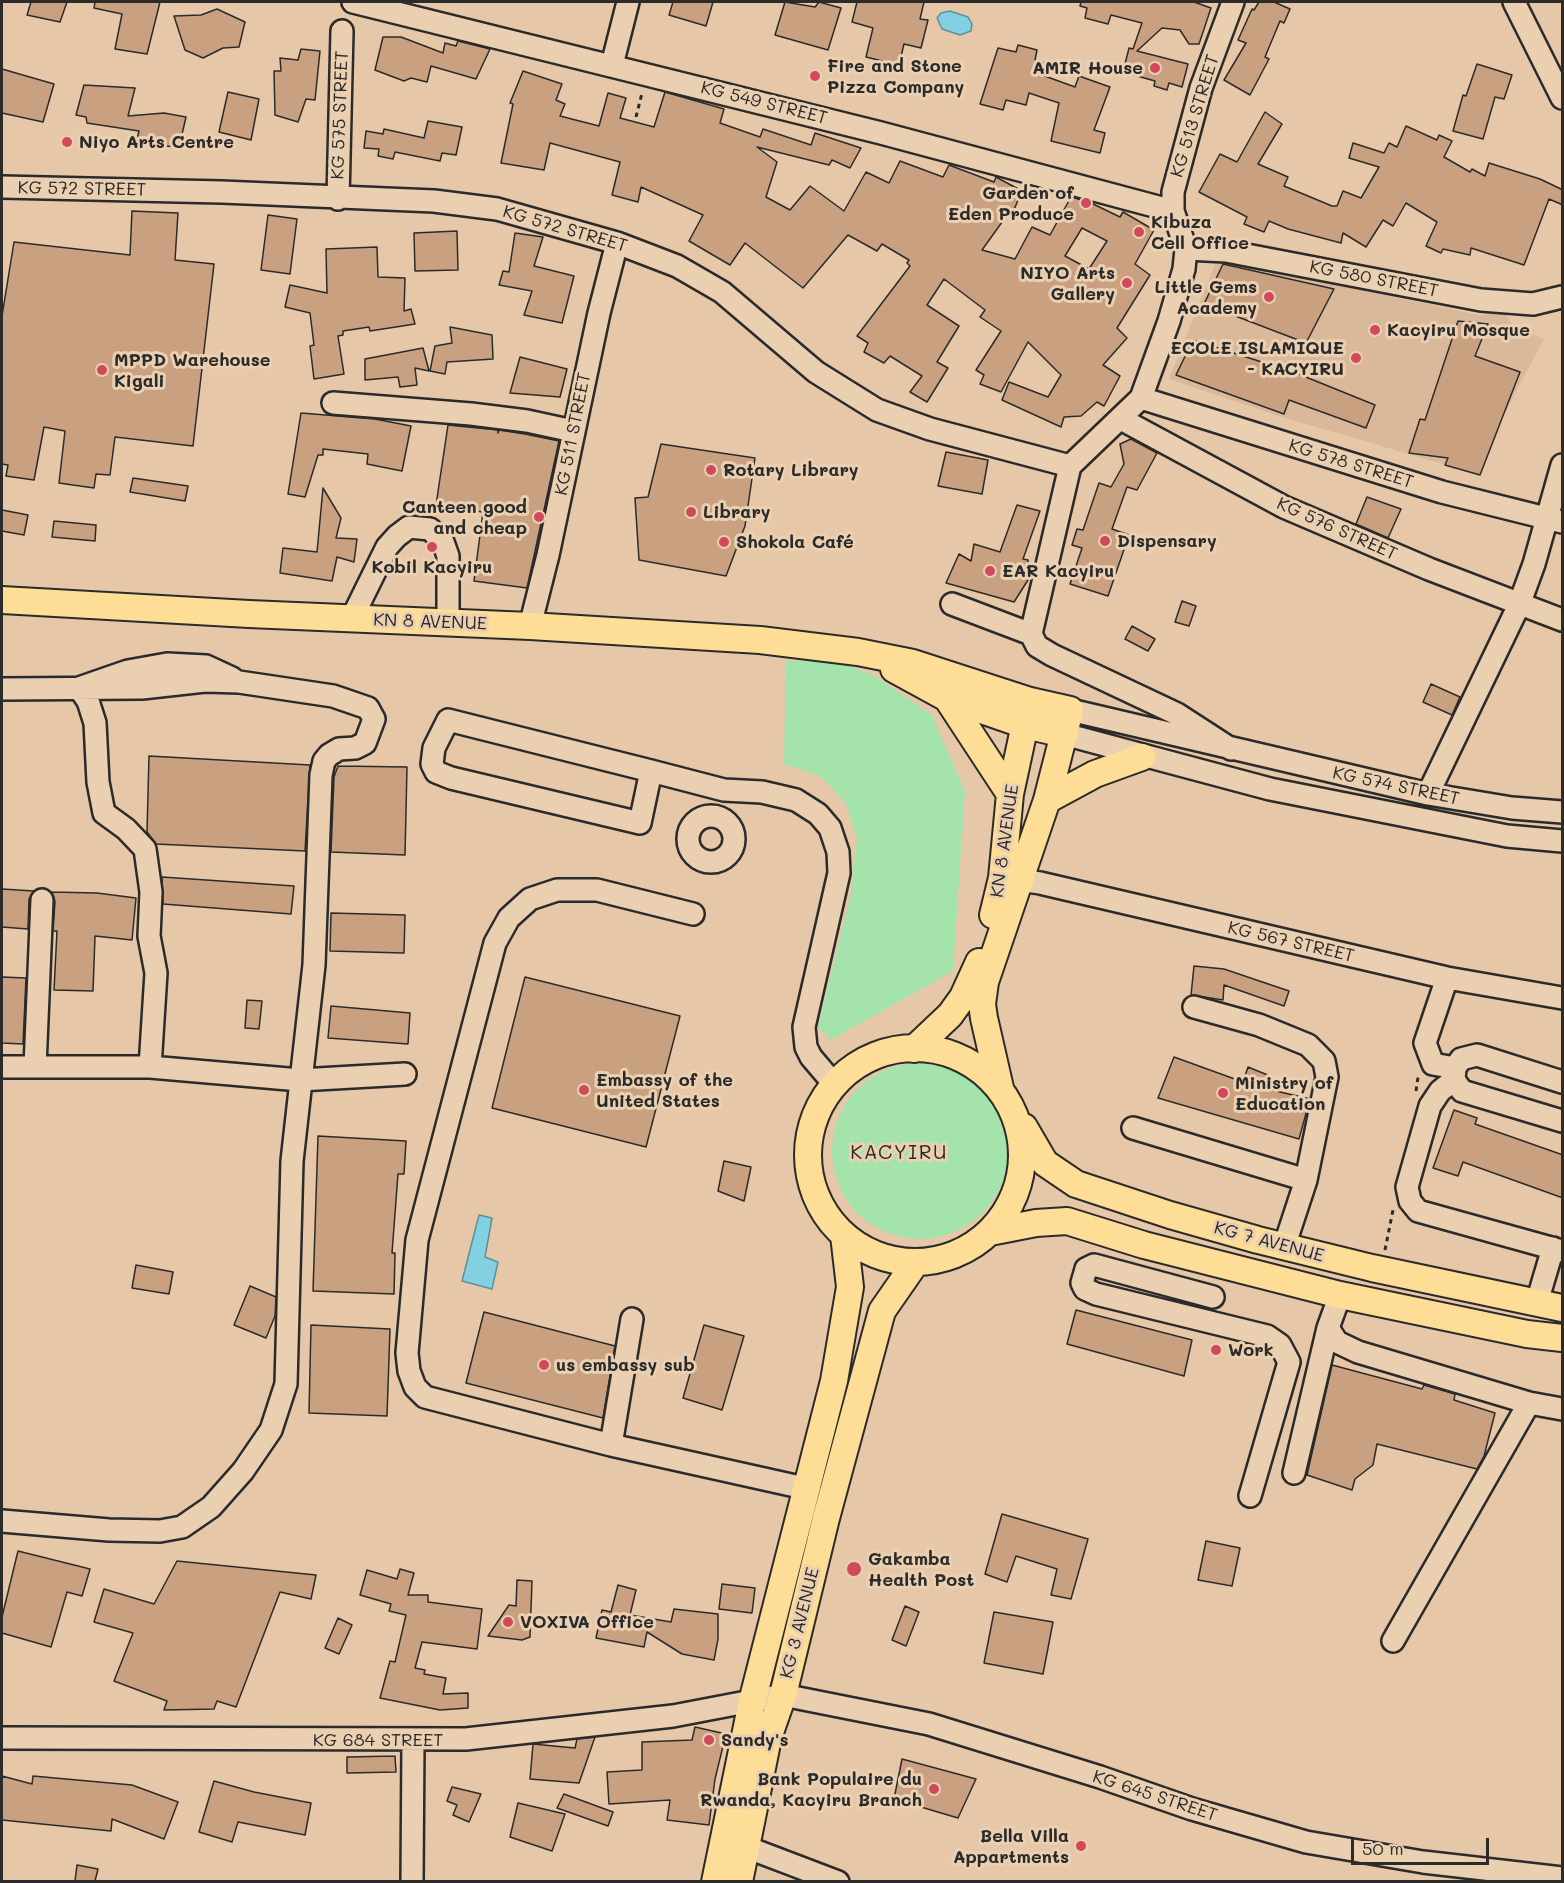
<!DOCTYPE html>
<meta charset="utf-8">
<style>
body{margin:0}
#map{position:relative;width:1564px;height:1883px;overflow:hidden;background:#e6c8a8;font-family:Mali,sans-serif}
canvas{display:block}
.frame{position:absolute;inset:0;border:3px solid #2b2b2b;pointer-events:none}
.scale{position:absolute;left:1351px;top:1838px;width:138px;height:27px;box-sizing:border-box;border:3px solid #2b2b2b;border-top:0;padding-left:8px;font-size:18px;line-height:21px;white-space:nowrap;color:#2b2b2b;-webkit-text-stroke:4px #ead0b1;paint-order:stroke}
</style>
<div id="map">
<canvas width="1564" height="1883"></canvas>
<div class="frame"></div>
<div class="scale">50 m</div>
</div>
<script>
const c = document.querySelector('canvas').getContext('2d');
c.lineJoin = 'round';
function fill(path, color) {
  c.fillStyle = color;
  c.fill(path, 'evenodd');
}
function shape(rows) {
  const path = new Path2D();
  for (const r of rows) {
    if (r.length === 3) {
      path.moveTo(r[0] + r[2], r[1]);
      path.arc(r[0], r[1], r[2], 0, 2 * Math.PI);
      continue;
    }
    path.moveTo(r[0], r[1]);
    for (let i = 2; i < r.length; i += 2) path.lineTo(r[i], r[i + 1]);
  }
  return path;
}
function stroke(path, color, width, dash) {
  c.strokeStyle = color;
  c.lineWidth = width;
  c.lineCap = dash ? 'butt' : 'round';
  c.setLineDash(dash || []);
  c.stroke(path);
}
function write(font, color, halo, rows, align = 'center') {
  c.font = font + ' Mali,sans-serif';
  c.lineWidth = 6;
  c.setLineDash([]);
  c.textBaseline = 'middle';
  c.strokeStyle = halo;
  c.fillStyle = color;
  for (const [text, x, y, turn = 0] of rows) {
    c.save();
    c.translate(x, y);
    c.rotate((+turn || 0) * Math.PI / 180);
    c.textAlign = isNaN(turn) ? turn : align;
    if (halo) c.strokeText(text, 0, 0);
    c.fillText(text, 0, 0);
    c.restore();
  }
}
fill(shape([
 [1217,259,1484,316,1486,308,1505,311,1513,326,1544,339,1499,424,1480,475,1282,417,1169,379]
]), '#dab99a');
fill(shape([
 [786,661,838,661,876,677,932,715,965,792,953,971,831,1040,818,1027,851,893,857,839,846,803,820,776,784,764],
 [920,1151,88]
]), '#a4e3ab');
const water = shape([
 [950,11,968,17,972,24,971,31,960,35,942,29,937,18,941,13,950,11],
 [479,1215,492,1218,485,1257,498,1262,492,1289,462,1281,479,1215]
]);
fill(water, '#83d0e2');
stroke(water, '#608e99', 1.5);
const building = shape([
 [31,2,67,2,60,22,27,15,31,2],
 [95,2,160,2,147,54,115,49,122,14,94,8,95,2],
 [673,2,713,2,706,26,669,15,673,2],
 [785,2,815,7,819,2,841,8,828,50,775,35,785,2],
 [857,2,924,2,920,19,928,20,921,48,904,44,899,65,866,57,873,28,852,22,857,2],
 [1081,2,1194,2,1211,8,1199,44,1189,44,1180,30,1162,28,1137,51,1188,64,1182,87,1169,83,1167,90,1154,86,1155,81,1123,72,1129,48,1133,49,1142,23,1111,15,1108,24,1085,18,1087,8,1080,6,1081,2],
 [1259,2,1274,2,1290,9,1284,23,1280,21,1265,57,1269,59,1250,95,1224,80,1246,43,1238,40,1252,9,1254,10,1259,2],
 [217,9,245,22,239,47,223,48,203,58,185,50,174,16,201,15,217,9],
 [383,37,401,37,443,53,445,43,456,46,458,41,490,49,476,79,431,66,427,82,411,78,404,81,375,70,383,37],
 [1018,45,1037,50,1035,60,1045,63,1042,75,1075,87,1079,76,1110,87,1094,130,1105,133,1100,153,1051,141,1059,103,1029,93,1026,105,1006,100,1003,110,980,104,998,48,1016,52,1018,45],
 [301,49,320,51,315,100,306,99,298,122,275,115,274,71,281,71,280,58,298,60,301,49],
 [1477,64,1512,75,1504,99,1495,97,1483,139,1453,131,1463,95,1466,96,1477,64],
 [2,69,54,84,43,122,2,113,2,69],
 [523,71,562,84,556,100,565,104,560,116,599,126,608,93,626,98,620,118,654,127,665,92,724,109,720,123,760,137,763,129,811,145,815,133,861,148,850,168,832,160,829,165,757,147,777,162,766,197,790,210,810,186,844,211,866,172,889,183,900,161,943,177,949,165,994,182,996,177,1022,191,1013,212,1010,211,982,250,1015,259,1032,227,1050,235,1071,197,1089,202,1120,217,1123,212,1154,230,1135,264,1150,275,1117,328,1127,338,1103,365,1120,376,1104,406,1097,402,1081,416,1064,417,1061,427,1002,400,1009,382,1048,397,1061,375,1028,342,1001,392,980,384,984,375,976,370,1001,331,980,317,985,310,944,279,927,305,959,326,937,362,948,368,927,402,910,392,922,376,890,356,884,363,864,352,868,343,857,336,910,266,907,263,909,260,882,244,877,251,848,235,803,288,745,243,730,265,689,241,703,215,641,187,638,202,612,195,620,162,550,143,544,170,501,163,513,104,510,103,523,71],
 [1082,228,1107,241,1089,269,1065,256,1082,228],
 [84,85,135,88,128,116,164,113,186,117,179,147,136,144,139,131,87,123,86,117,76,115,84,85],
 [228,92,259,99,251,140,219,132,228,92],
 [1265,112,1282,124,1258,164,1288,177,1284,186,1332,206,1337,206,1343,191,1361,198,1379,167,1349,158,1353,143,1384,153,1389,143,1397,147,1406,126,1437,140,1439,135,1452,141,1444,157,1470,172,1472,169,1485,176,1489,163,1540,179,1563,190,1563,205,1549,199,1524,265,1471,248,1470,255,1443,249,1441,253,1426,246,1437,222,1406,203,1393,226,1383,220,1366,247,1343,233,1341,243,1288,229,1269,221,1264,232,1244,224,1247,217,1199,192,1220,154,1237,162,1265,112],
 [428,121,462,127,456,155,442,153,440,161,395,152,393,159,378,156,379,149,364,148,366,131,383,134,384,129,424,138,428,121],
 [132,211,178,213,175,260,214,264,193,446,115,437,110,475,96,474,94,488,59,483,65,431,44,427,34,480,6,476,8,465,2,464,2,316,14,242,130,255,132,211],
 [268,215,297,219,290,274,261,270,268,215],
 [457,231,458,270,415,271,414,233,457,231],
 [515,233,543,237,534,266,574,276,562,323,524,315,532,291,499,285,503,271,509,272,515,233],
 [377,247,378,277,405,278,404,311,411,309,415,324,370,331,369,327,343,331,343,335,338,336,344,374,314,379,310,346,314,345,310,313,285,307,290,285,327,293,326,249,377,247],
 [1223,264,1334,289,1306,343,1204,304,1223,264],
 [1458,321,1488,324,1475,356,1520,372,1480,475,1445,465,1448,458,1409,453,1420,419,1425,420,1458,321],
 [450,327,492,335,493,359,447,362,445,374,430,371,435,346,452,343,450,327],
 [1193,340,1296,373,1375,405,1366,428,1289,400,1284,414,1176,375,1193,340],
 [423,348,429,371,415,368,417,385,400,387,398,377,365,380,365,359,423,348],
 [520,357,567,369,560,397,510,393,520,357],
 [301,413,375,419,411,426,402,471,367,464,368,454,323,449,323,455,318,455,305,497,288,494,301,413],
 [448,425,498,430,498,433,499,430,525,434,559,441,527,588,474,581,483,512,436,505,448,425],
 [1131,439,1157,453,1137,490,1127,487,1112,529,1129,535,1108,596,1070,584,1082,548,1072,545,1077,529,1083,530,1099,483,1111,487,1124,464,1120,444,1131,439],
 [661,444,755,458,745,526,726,576,639,560,635,498,648,497,661,444],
 [946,452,988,460,982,494,938,486,946,452],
 [133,478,188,486,185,501,130,492,133,478],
 [323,488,341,518,336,538,357,539,354,562,337,557,332,581,280,573,283,548,317,552,323,488],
 [1367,497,1401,509,1388,538,1356,524,1367,497],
 [1017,505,1040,511,1023,559,1028,560,1028,580,1014,602,946,583,959,554,971,561,974,544,1000,552,1017,505],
 [2,510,28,515,24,535,2,531,2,510],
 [54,521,96,525,95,541,52,537,54,521],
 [1182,601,1196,606,1189,626,1175,622,1182,601],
 [1132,626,1155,639,1148,651,1125,639,1132,626],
 [1431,684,1460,697,1452,715,1423,702,1431,684],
 [149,756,310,765,305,851,156,844,147,832,149,756],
 [338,766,407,767,405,855,331,852,334,777,338,766],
 [162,877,294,886,291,914,163,904,162,877],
 [2,889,34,891,29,899,28,929,2,927,2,889],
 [51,892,97,893,136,898,132,940,95,936,93,991,54,990,57,931,53,931,55,901,51,892],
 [331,913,405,915,404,953,330,951,331,913],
 [1194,966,1224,969,1289,991,1284,1006,1224,985,1223,1000,1191,995,1194,966],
 [2,977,26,978,23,1044,2,1043,2,977],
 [525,977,680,1016,646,1147,492,1108,525,977],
 [247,1000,262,1001,259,1029,245,1028,247,1000],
 [331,1006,410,1013,408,1044,328,1038,331,1006],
 [1174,1057,1243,1082,1248,1067,1270,1076,1263,1088,1310,1099,1299,1139,1158,1098,1174,1057],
 [1454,1110,1477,1118,1475,1124,1563,1155,1563,1198,1463,1162,1458,1176,1433,1168,1454,1110],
 [318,1136,406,1141,404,1174,398,1174,392,1253,395,1253,394,1294,313,1291,318,1136],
 [724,1161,751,1167,744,1201,718,1191,724,1161],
 [136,1265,173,1272,169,1294,132,1288,136,1265],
 [250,1286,276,1297,275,1316,266,1338,234,1325,250,1286],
 [1076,1310,1192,1340,1184,1376,1067,1344,1076,1310],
 [484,1312,615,1346,603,1418,466,1383,484,1312],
 [311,1325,390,1329,387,1416,309,1413,311,1325],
 [704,1325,744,1336,722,1410,683,1398,704,1325],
 [1332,1365,1422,1389,1424,1385,1455,1394,1454,1400,1495,1413,1484,1456,1477,1469,1377,1444,1373,1465,1355,1479,1352,1490,1307,1475,1332,1365],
 [1002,1514,1088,1539,1071,1599,1051,1595,1057,1569,1016,1556,1007,1582,985,1574,1002,1514],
 [1206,1541,1240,1548,1232,1586,1198,1580,1206,1541],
 [18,1551,90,1569,82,1596,67,1592,51,1647,2,1633,2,1617,18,1551],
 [177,1561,316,1575,311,1599,280,1592,236,1707,217,1701,214,1709,164,1710,167,1701,114,1681,133,1633,94,1622,104,1589,154,1604,177,1561],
 [400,1569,414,1573,408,1595,428,1595,428,1602,482,1609,477,1649,422,1642,415,1668,425,1670,424,1674,446,1678,443,1694,468,1693,468,1708,440,1710,380,1698,390,1661,395,1662,406,1615,389,1611,391,1604,360,1595,367,1570,397,1579,400,1569],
 [517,1580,532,1581,530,1637,522,1640,488,1636,509,1605,516,1606,517,1580],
 [722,1584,755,1588,752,1613,719,1609,722,1584],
 [618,1585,636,1590,630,1615,671,1622,674,1609,718,1614,718,1639,714,1660,682,1654,647,1632,644,1647,596,1638,602,1610,611,1612,618,1585],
 [905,1606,919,1612,906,1646,892,1640,905,1606],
 [994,1612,1053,1622,1043,1674,984,1663,994,1612],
 [338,1618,352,1625,339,1654,325,1648,338,1618],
 [695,1727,726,1734,715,1779,709,1825,667,1820,670,1800,609,1804,607,1772,642,1770,642,1742,692,1740,695,1727],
 [595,1737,579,1783,530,1779,533,1744,575,1748,577,1739,595,1737],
 [395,1756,396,1772,347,1773,347,1757,395,1756],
 [902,1759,976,1779,958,1818,894,1799,902,1759],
 [2,1776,32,1784,33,1776,132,1785,178,1802,164,1839,112,1819,111,1831,2,1820,2,1776],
 [214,1781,254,1792,311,1803,305,1835,238,1822,232,1842,199,1832,214,1781],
 [452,1787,481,1794,469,1822,453,1815,457,1805,447,1801,452,1787],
 [564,1794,613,1812,608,1826,557,1808,564,1794],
 [518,1803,565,1814,552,1851,510,1837,518,1803],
 [77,1865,98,1869,95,1881,75,1881,77,1865]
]);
fill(building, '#caa180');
stroke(building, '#2b2b2b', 1.5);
const minor = shape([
 [353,2,881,133,1173,211],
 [1514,2,1562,98],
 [612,65,628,2],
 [2,187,222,192,434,201,497,209,617,243,677,266,722,292,816,372,877,410,930,429,1070,466],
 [338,199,342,31],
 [1186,249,1226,251,1481,300,1533,304,1562,297],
 [1141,398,1442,492,1562,522],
 [333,403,471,414,527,421,573,431],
 [1121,419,1284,507,1429,569,1562,620],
 [952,604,1031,634],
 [352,618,387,547,397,536,409,527,430,529,443,542,448,556,448,623],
 [530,626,548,555,599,313,617,243],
 [2,689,142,688,205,681,239,682,333,696,368,708,374,719,365,743,355,748,339,749,329,755,324,761,321,775,314,965,292,1161,286,1384,271,1430,243,1471,211,1507,182,1527,160,1531,109,1530,2,1521],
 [1070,710,1428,794,1512,808,1562,812],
 [1064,734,1270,789,1507,836,1562,841],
 [1231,749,1177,714,1052,655,1037,646,1031,634,1070,466,1141,398,1169,321,1184,269,1186,249,1173,211,1173,192,1201,88,1233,2],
 [651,771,640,823,451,778,436,772,432,764,434,748,448,720,651,771,724,790,762,792,796,800,818,814,830,828,838,852,839,873,804,1027,806,1047,811,1057,834,1084],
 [1428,794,1519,605,1534,564,1562,465],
 [711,839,23],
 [1006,878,1040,883,1447,978,1562,998],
 [693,914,597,890,557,890,530,899,509,918,495,943,417,1240,407,1353,409,1371,415,1387,425,1397,611,1445,809,1489],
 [1447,978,1425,1043,1433,1064,1455,1068],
 [1194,1007,1259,1025,1308,1045,1324,1061,1327,1077,1306,1180,1284,1247],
 [2,1067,150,1067,300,1080,405,1074],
 [35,1067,42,900],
 [150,1067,156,973,149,936,151,892,145,849,126,829,104,813,98,782,95,723,88,701,79,688,128,671,167,664,206,666,232,678],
 [1454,1080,1440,1091,1430,1106,1407,1187,1410,1201,1418,1211,1562,1251],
 [1562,1082,1477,1055,1461,1059,1455,1068,1454,1080,1462,1091,1562,1121],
 [1133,1128,1306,1180],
 [1340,1295,1328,1328,1337,1342,1358,1352,1529,1403,1562,1409],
 [1213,1297,1094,1265,1086,1269,1082,1283,1085,1289,1096,1294,1267,1336,1280,1345,1289,1362,1250,1496],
 [1537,1302,1553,1248],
 [611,1445,632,1319],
 [1294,1473,1328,1328],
 [1393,1641,1529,1403],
 [2,1738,466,1739,673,1716,783,1695,929,1724,1100,1777,1192,1809,1306,1842,1423,1862,1562,1878],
 [746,1847,838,1882],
 [412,1882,413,1740]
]);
const major = shape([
 [2,600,249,614,530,626,760,640,858,652,913,663,1030,701,1070,710,1047,800,985,982,982,1004,984,1018,1000,1088],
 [894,669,947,698,1025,725,1064,734],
 [947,698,1010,794],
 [1047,800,1095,774,1142,757],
 [993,915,1002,878,1010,794,1030,701],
 [915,1155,107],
 [914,1049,950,1015,963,997,979,962],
 [1024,1127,1045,1163,1076,1184,1170,1215,1258,1240,1372,1268,1562,1308],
 [990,1232,1036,1223,1067,1221,1144,1245,1340,1295,1527,1334,1562,1338],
 [715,1882,752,1702,834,1381,850,1287,844,1235],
 [739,1882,768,1738,783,1695,826,1518,882,1311,916,1262]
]);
stroke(minor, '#2b2b2b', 26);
stroke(major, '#2b2b2b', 30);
stroke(shape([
 [636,117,642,93],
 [1416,1091,1418,1077],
 [1385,1250,1393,1210]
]), '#2b2b2b', 3, [4.5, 4.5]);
stroke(minor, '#ead0b1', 21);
stroke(major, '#fedd96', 26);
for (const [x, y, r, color] of [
 [1155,68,6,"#d1495b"],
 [815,76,6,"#d1495b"],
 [67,142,6,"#d1495b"],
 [1086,203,6,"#d1495b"],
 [1139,232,6,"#d1495b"],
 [1127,283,6,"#d1495b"],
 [1269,297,6,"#d1495b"],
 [1375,330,6,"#d1495b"],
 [1356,358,6,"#d1495b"],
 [102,370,6,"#d1495b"],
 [711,470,6,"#d1495b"],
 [691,512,6,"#d1495b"],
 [539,517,6,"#d1495b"],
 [1105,541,6,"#d1495b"],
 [724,542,6,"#d1495b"],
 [432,547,6,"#d1495b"],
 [990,571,6,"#d1495b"],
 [584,1090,6,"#d1495b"],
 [1223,1093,6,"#d1495b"],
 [1216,1350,6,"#d1495b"],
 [544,1365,6,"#d1495b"],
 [854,1569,8,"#d1495b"],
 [508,1622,6,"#d1495b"],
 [709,1740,6,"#d1495b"],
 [934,1789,6,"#d1495b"],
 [1081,1846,6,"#d1495b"]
]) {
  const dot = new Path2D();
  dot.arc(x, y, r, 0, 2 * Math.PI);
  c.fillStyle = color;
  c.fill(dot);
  stroke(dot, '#ead0b1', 2);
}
write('bold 18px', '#2b2b2b', '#ead0b1', [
 ["Fire and Stone",827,66],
 ["Pizza Company",827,87],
 ["AMIR House",1143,68,"right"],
 ["Niyo Arts Centre",79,142],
 ["Garden of",1074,193,"right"],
 ["Eden Produce",1074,214,"right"],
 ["Kibuza",1151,222],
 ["Cell Office",1151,243],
 ["NIYO Arts",1115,273,"right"],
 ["Gallery",1115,294,"right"],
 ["Little Gems",1257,287,"right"],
 ["Academy",1257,308,"right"],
 ["Kacyiru Mosque",1387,330],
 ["ECOLE ISLAMIQUE",1344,348,"right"],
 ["- KACYIRU",1344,369,"right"],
 ["MPPD Warehouse",114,360],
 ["Kigali",114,381],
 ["Rotary Library",723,470],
 ["Canteen good",527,507,"right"],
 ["and cheap",527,528,"right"],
 ["Library",703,512],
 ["Dispensary",1117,541],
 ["Shokola Café",736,542],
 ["Kobil Kacyiru",432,567,"center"],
 ["EAR Kacyiru",1002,571],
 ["Embassy of the",596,1080],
 ["United States",596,1101],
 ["Ministry of",1235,1083],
 ["Education",1235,1104],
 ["Work",1228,1350],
 ["us embassy sub",556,1365],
 ["Gakamba",868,1559],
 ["Health Post",868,1580],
 ["VOXIVA Office",520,1622],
 ["Sandy's",721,1740],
 ["Bank Populaire du",922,1779,"right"],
 ["Rwanda, Kacyiru Branch",922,1800,"right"],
 ["Bella Villa",1069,1836,"right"],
 ["Appartments",1069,1857,"right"]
], 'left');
write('18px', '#2b2b2b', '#ead0b1', [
 ["KG 549 STREET",764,103,14],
 ["KG 575 STREET",340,115,-88],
 ["KG 513 STREET",1195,116,-73],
 ["KG 572 STREET",82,189,1],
 ["KG 572 STREET",565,229,16],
 ["KG 580 STREET",1374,279,11],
 ["KG 511 STREET",573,434,-79],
 ["KG 578 STREET",1351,464,17],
 ["KG 576 STREET",1337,529,24],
 ["KN 8 AVENUE",430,622,2],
 ["KG 574 STREET",1396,786,12],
 ["KN 8 AVENUE",1005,841,-82],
 ["KG 567 STREET",1291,942,13],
 ["KG 7 AVENUE",1269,1242,15],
 ["KG 3 AVENUE",800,1623,-76],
 ["KG 684 STREET",378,1740],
 ["KG 645 STREET",1155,1796,18]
]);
c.letterSpacing = '1.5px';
write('20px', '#2b2b2b', '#ead0b1', [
 ["KACYIRU",899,1153]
]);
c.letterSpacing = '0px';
</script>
